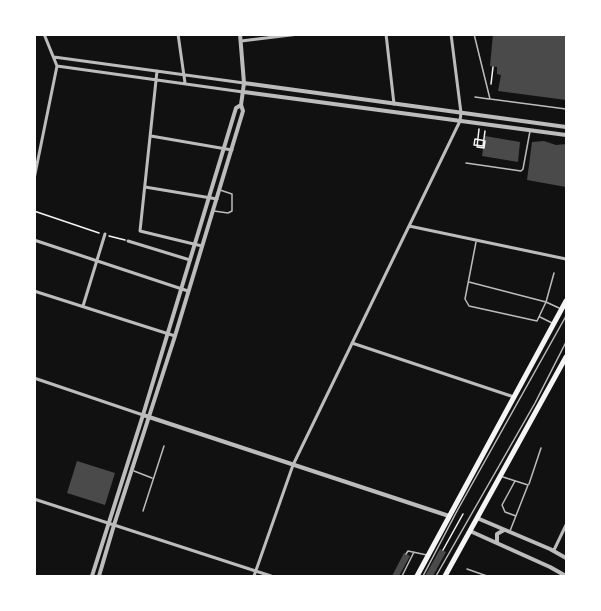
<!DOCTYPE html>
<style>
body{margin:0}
#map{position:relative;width:601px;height:611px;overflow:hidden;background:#111;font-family:"Public Sans",sans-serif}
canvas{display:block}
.frame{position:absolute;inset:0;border:36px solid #fff;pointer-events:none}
</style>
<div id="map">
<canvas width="601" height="611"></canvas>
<div class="frame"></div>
</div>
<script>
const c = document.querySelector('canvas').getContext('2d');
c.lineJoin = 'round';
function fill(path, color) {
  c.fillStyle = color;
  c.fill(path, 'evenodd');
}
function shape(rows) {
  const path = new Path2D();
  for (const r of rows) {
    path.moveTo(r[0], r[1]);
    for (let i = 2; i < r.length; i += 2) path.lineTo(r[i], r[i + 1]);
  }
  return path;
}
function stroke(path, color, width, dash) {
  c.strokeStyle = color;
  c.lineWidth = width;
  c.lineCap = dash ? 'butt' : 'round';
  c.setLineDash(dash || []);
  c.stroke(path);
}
fill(shape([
 [493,34,566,34,566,100,498,91,501,75,497,74,497,67,490,66],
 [485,136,520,142,518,162,482,156],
 [544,141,556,145,566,144,566,187,527,180,532,142],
 [77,461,115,473,105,505,67,493],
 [440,549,446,552,433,576,425,576],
 [404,553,410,556,399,576,392,576]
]), '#4a4a4a');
stroke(shape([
 [491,84,493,67],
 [479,129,477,147,484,148,485,141,481,140,475,139,474,145,483,146,485,131],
 [34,211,99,233],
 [109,236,125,240],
 [443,550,463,514]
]), '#f5f5f5', 1.5);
stroke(shape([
 [474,34,490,99,566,109],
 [475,97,489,99],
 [466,163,521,171,523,169,530,131],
 [214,211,228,213,232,211,232,194,220,190],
 [476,242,465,299,469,306,537,321,546,302,554,273],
 [469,282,546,302,559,308],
 [540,317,552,323],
 [134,471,152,478],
 [503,477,528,485,510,531],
 [515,481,502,505,505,512,516,516],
 [529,484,541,448],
 [143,511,164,446],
 [406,554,408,551,427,555],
 [467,569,487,576],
 [402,576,414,552],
 [423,576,457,511,566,316],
 [436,576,535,403,566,342]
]), '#bcbcbc', 1.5);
stroke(shape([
 [178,34,185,83],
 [386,34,394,104],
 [241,41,299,34],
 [54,57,244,83],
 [57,66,243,92],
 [157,71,140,231,202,246],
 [151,136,232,150],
 [34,179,57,66,44,34],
 [145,187,217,199],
 [409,226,566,259],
 [34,240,188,291],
 [128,241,190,260],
 [34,291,175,336],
 [83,306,105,234],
 [352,343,514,397],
 [34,378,143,415],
 [34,499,271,576],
 [554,550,566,525],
 [254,576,293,465,460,121,461,113,451,34]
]), '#bcbcbc', 3);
stroke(shape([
 [244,83,566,127],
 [244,92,566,135],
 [143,415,449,516],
 [477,518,550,549,566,558],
 [470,531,550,567,566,576],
 [497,542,497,534,504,530],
 [92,576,143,415,236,108,241,105],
 [99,576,114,525,175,336,243,111,241,105,244,83,240,34]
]), '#bcbcbc', 4);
stroke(shape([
 [417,576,566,301],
 [445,576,566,357]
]), '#f5f5f5', 5);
</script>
